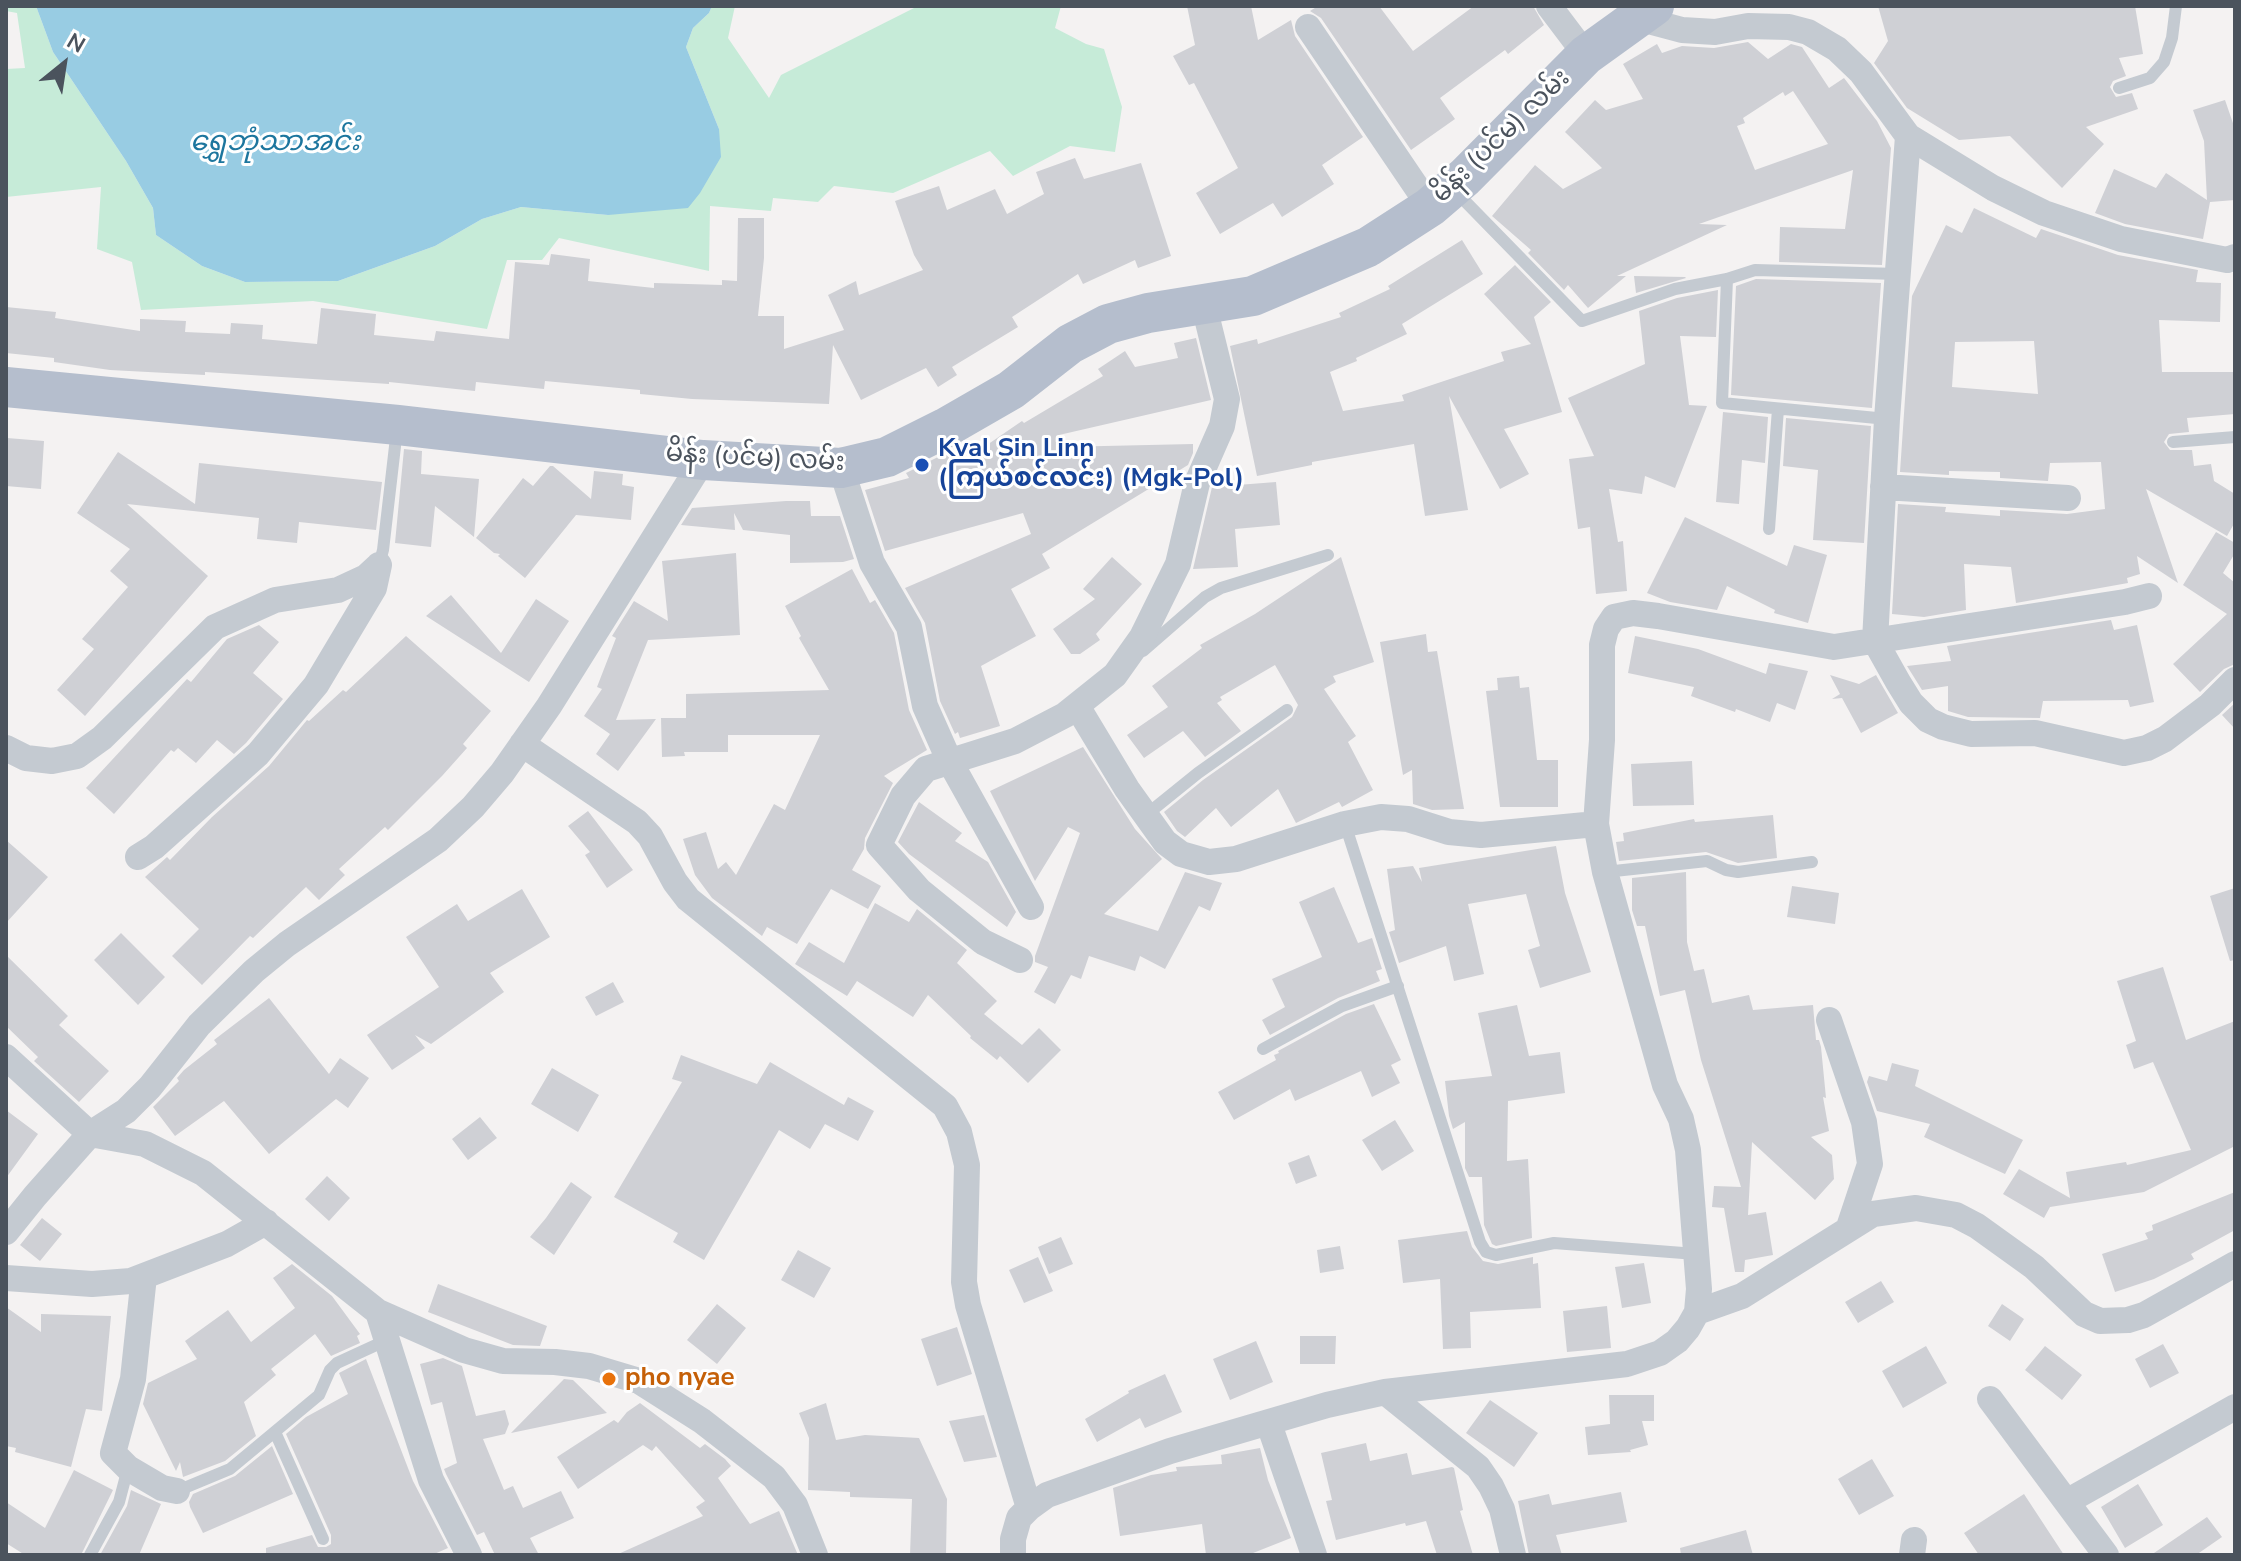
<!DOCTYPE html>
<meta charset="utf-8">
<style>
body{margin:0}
#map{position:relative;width:2241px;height:1561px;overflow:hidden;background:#f4f2f2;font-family:"Nunito Sans",sans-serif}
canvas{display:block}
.frame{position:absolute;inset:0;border:8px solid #4b535d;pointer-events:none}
.north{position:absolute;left:24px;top:24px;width:80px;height:80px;-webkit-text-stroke:6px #fff;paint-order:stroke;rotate:30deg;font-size:22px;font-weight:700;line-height:32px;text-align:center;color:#4b535d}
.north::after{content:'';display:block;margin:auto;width:28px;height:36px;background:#4b535d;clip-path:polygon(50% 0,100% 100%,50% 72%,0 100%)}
</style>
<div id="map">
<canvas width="2241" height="1561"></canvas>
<div class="frame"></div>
<div class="north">N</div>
</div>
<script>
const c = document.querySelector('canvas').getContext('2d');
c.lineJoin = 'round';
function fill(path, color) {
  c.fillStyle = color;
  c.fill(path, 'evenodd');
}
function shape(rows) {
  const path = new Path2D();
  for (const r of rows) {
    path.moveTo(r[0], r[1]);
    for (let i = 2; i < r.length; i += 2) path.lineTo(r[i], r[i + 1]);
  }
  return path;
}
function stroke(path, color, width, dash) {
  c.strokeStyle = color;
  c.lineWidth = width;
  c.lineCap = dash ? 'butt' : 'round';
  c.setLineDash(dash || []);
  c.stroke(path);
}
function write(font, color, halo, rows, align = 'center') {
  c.font = font + ' "Nunito Sans","Noto Sans Myanmar",sans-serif';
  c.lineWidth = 6;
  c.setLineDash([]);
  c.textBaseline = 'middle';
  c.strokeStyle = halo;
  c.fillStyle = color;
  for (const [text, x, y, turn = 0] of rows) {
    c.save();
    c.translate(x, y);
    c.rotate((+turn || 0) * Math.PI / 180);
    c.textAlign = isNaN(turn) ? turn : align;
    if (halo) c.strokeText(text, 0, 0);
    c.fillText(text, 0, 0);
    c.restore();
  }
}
fill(shape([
 [6,6,36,6,53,52,126,161,153,208,156,235,202,266,245,282,338,281,435,246,482,219,521,207,608,215,719,129,686,47,693,28,709,13,712,6,735,6,728,38,769,98,781,75,918,6,1061,6,1055,28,1086,44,1104,49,1122,107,1115,152,1070,146,1013,176,990,151,893,193,834,186,818,202,773,198,771,211,710,206,709,271,559,238,542,260,507,260,487,329,313,301,141,310,132,262,97,249,101,187,6,197,6,69,25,68,17,13,6,11]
]), '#c6ebd8');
fill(shape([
 [36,6,712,6,709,13,693,28,686,47,719,129,721,157,700,193,688,208,608,215,521,207,482,219,435,246,338,281,245,282,202,266,156,235,153,208,126,161,53,52]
]), '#98cce3');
fill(shape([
 [1187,6,1251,6,1258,40,1291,20,1295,36,1363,137,1322,165,1334,184,1282,217,1273,203,1220,234,1196,193,1238,168,1194,83,1189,85,1173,56,1195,45],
 [1318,6,1379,6,1413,51,1474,6,1533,6,1544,25,1508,54,1505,50,1440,98,1455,119,1411,150,1321,18,1310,11],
 [1878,6,2135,6,2143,54,2119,58,2126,76,2113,81,2110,87,2116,97,2132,93,2138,109,2086,127,2104,144,2062,188,2010,136,1959,140,1907,108,1874,63,1888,41],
 [1748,42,1768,59,1791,44,1802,47,1829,88,1844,78,1877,121,1891,148,1882,265,1779,262,1780,227,1845,229,1853,170,1699,224,1727,225,1617,276,1626,276,1588,308,1568,285,1564,290,1528,253,1531,250,1492,216,1535,165,1563,189,1602,168,1565,132,1595,100,1606,110,1643,99,1623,64,1657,44,1662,53,1682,46,1714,48],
 [1793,91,1828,144,1755,170,1737,126,1745,123,1743,118,1783,92,1785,96],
 [2225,100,2235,129,2235,200,2210,202,2203,239,2125,224,2095,213,2114,169,2156,188,2166,173,2207,200,2204,141,2193,110],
 [1075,158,1084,179,1141,163,1171,256,1138,268,1135,260,1083,284,1078,274,1012,317,1018,327,952,367,957,375,938,387,926,368,861,400,833,345,829,404,692,399,640,394,640,390,545,381,544,389,476,382,475,391,389,382,389,384,205,372,205,375,110,370,54,362,54,358,6,353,6,307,56,312,55,318,140,331,140,319,186,321,185,332,230,334,231,323,263,325,262,339,317,344,321,308,376,314,374,335,434,341,436,331,509,339,515,262,549,265,551,254,590,259,588,281,654,288,654,283,722,285,722,280,737,281,738,218,764,218,764,258,758,316,784,316,784,349,844,330,828,295,856,281,859,295,923,270,914,255,895,201,939,186,947,210,995,189,1007,214,1044,194,1036,172],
 [1974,208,2036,238,2041,229,2118,255,2198,270,2196,282,2221,283,2220,322,2159,320,2162,372,2235,372,2235,414,2187,418,2189,432,2169,434,2164,442,2170,450,2192,450,2194,466,2211,464,2214,481,2235,494,2235,522,2227,536,2146,489,2178,583,2137,556,2140,574,2127,578,2128,583,2016,603,2011,567,1964,564,1966,610,1924,617,1892,614,1898,504,1946,507,1945,512,2000,516,2000,510,2067,514,2105,509,2101,462,2050,463,2048,481,2000,478,2000,472,1949,471,1949,475,1900,472,1912,296,1946,225,1962,233],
 [2034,341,2038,394,1952,387,1955,342],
 [1462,240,1483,274,1402,324,1407,334,1356,358,1357,361,1330,372,1343,411,1404,401,1402,395,1504,361,1501,352,1531,344,1484,294,1515,265,1551,302,1534,317,1562,412,1504,429,1529,474,1500,489,1449,396,1468,510,1425,516,1414,444,1312,462,1312,465,1257,476,1230,346,1257,339,1258,344,1341,317,1339,313,1390,289,1388,286],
 [1634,276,1685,277,1686,278,1636,293],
 [1756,279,1881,283,1872,408,1731,395,1736,286],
 [1718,290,1716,337,1680,336,1689,405,1707,406,1675,488,1645,476,1642,494,1609,489,1618,542,1623,541,1627,591,1596,594,1590,527,1578,529,1569,459,1594,456,1568,398,1645,364,1639,311,1677,298],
 [1196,338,1211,400,1059,435,1060,447,1193,444,1193,453,1188,465,1042,554,1050,568,1011,589,1036,636,981,666,1000,726,960,738,958,732,955,734,940,701,925,623,905,588,1031,534,1023,513,885,551,865,490,909,478,906,473,958,447,965,460,1022,421,1024,423,1103,376,1098,369,1125,351,1135,367,1178,358,1174,343],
 [1723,412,1768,417,1765,463,1742,460,1739,504,1716,502],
 [1786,418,1871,426,1864,543,1813,540,1818,470,1783,466],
 [7,438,44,441,41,489,6,486],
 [404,449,422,451,421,474,479,479,474,537,435,506,431,547,395,543],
 [118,452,195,504,199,463,382,482,376,530,299,522,297,543,257,539,259,518,127,504,208,576,85,716,57,690,94,649,82,639,128,587,110,571,130,549,77,513],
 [550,466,553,466,591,499,594,471,623,474,622,485,634,487,631,520,576,515,525,578,498,556,500,554,494,553,476,538,523,478,533,486],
 [1276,482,1280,525,1235,529,1238,567,1193,569,1212,487],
 [786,501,810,501,811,516,840,516,854,559,843,562,790,563,790,535,743,530,734,513,735,530,681,525,692,508],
 [1685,517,1787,566,1794,545,1827,555,1808,623,1774,613,1775,610,1727,586,1717,610,1670,602,1647,593],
 [2216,532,2235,543,2235,553,2223,573,2235,583,2235,664,2224,669,2200,692,2173,664,2227,614,2183,585],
 [736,553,740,635,648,640,616,720,656,719,618,771,596,754,610,734,584,716,602,689,597,687,616,638,612,636,634,601,668,621,662,561],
 [1112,557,1142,584,1096,634,1100,640,1080,654,1071,654,1053,629,1095,599,1083,589],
 [1341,557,1374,662,1333,676,1336,682,1324,689,1356,736,1348,742,1373,790,1342,807,1339,802,1296,823,1278,789,1231,827,1216,808,1185,837,1177,831,1164,812,1203,780,1292,717,1298,705,1275,665,1220,697,1222,700,1217,703,1241,731,1205,757,1183,731,1144,758,1127,735,1168,707,1152,686,1202,648,1200,645,1255,614],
 [852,569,870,603,875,600,894,633,909,710,927,750,884,776,893,783,865,838,864,849,852,870,881,886,868,909,831,889,797,944,767,927,762,936,712,898,695,875,683,839,706,832,718,869,726,862,736,875,774,804,785,810,820,735,728,735,728,752,684,752,685,756,662,757,661,718,686,718,686,694,829,690,799,638,801,636,785,606],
 [451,595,501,653,536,599,569,621,529,682,426,616],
 [2111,620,2114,630,2137,625,2154,702,2130,707,2128,700,2043,701,2040,718,1968,717,1948,711,1948,686,1922,690,1907,666,1951,661,1947,646],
 [259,625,279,642,253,673,283,699,246,743,234,754,217,740,196,763,178,748,174,752,171,750,114,814,86,788,187,679,191,682,227,639],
 [1426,634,1428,652,1437,651,1464,809,1432,810,1413,804,1412,770,1403,775,1380,642],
 [406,636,491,711,463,744,467,748,442,776,388,830,385,827,339,869,345,875,319,900,306,887,253,938,250,936,202,985,172,956,199,929,145,877,167,857,170,860,212,817,269,766,307,720,309,721,343,690,346,692],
 [1635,636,1698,649,1766,674,1769,663,1808,671,1795,710,1777,703,1770,722,1736,709,1735,712,1691,696,1694,687,1628,673],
 [1830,675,1859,684,1876,675,1898,713,1861,733,1842,698,1832,699,1840,694],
 [1519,676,1520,688,1529,687,1537,760,1558,760,1558,807,1500,807,1486,691,1498,690,1497,678],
 [2235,703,2235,729,2222,715],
 [1083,747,1135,829,1162,859,1104,914,1158,931,1185,872,1222,883,1210,911,1199,906,1165,969,1140,956,1135,971,1089,956,1081,979,1071,975,1055,1004,1034,992,1048,967,1035,962,1035,956,1080,833,1068,827,1035,881,990,791],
 [1692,761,1694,805,1633,806,1631,764],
 [919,802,962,833,955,841,988,862,1016,912,1007,927,909,854,898,842],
 [588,811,633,870,607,888,585,855,590,852,568,826],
 [1773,815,1777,858,1738,863,1706,852,1619,861,1616,842,1624,841,1623,833,1694,819,1695,822],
 [6,840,48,877,6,923],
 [1556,846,1565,893,1591,972,1540,988,1528,950,1540,946,1526,894,1468,904,1484,974,1454,981,1446,946,1399,963,1389,932,1395,930,1387,869,1413,866,1422,882,1419,868],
 [1686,872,1687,942,1694,971,1704,969,1712,1003,1749,995,1753,1010,1813,1005,1816,1040,1819,1040,1821,1047,1826,1098,1823,1097,1829,1131,1811,1137,1832,1155,1834,1179,1815,1200,1752,1142,1748,1215,1766,1212,1773,1255,1745,1260,1744,1272,1735,1272,1724,1208,1712,1207,1714,1186,1741,1187,1701,1060,1685,990,1660,996,1645,926,1637,926,1632,910,1632,878],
 [1792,886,1839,893,1835,924,1787,917],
 [1334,887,1358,943,1372,938,1382,969,1376,971,1380,981,1338,998,1270,1035,1262,1020,1285,1007,1272,979,1322,957,1299,902],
 [2235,888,2235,960,2230,961,2210,896],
 [522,889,550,937,490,973,504,992,431,1044,415,1035,425,1048,392,1070,367,1035,439,987,406,937,457,904,468,921],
 [875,903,909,922,917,909,967,950,957,963,997,1001,984,1014,1022,1045,1039,1028,1061,1050,1028,1083,1000,1056,997,1060,970,1038,971,1036,928,995,913,1017,857,981,847,996,795,964,809,942,844,963],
 [121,933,165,977,138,1005,94,960],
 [6,955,68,1016,59,1025,109,1071,79,1102,34,1061,38,1057,6,1026],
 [2163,967,2186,1040,2235,1021,2235,1146,2144,1192,2050,1207,2044,1218,2003,1194,2019,1169,2070,1198,2066,1172,2126,1162,2127,1165,2191,1150,2153,1062,2134,1069,2126,1045,2136,1041,2117,981],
 [613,982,624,1002,596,1016,585,997],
 [269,998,329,1074,340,1058,369,1078,348,1108,336,1099,269,1154,224,1101,175,1136,153,1107,179,1081,177,1078,184,1070,217,1044,214,1040],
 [1374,1004,1401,1060,1391,1065,1400,1083,1372,1097,1361,1071,1295,1101,1290,1089,1234,1120,1218,1092,1276,1060,1274,1055,1279,1053,1278,1051,1346,1014],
 [1517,1005,1529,1056,1560,1052,1565,1093,1508,1101,1507,1161,1528,1159,1532,1238,1496,1246,1492,1244,1484,1225,1482,1177,1469,1177,1465,1168,1465,1122,1453,1129,1449,1116,1445,1081,1492,1076,1478,1013],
 [681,1055,757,1084,770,1062,844,1105,848,1097,874,1111,858,1141,825,1124,810,1149,779,1130,704,1260,673,1242,678,1233,614,1197,682,1082,672,1079],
 [1892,1063,1919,1070,1915,1086,2023,1140,2005,1174,1924,1137,1930,1124,1877,1111,1867,1082,1869,1076,1887,1081],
 [552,1068,599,1095,578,1132,531,1104],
 [6,1110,38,1134,6,1178],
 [480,1117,497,1138,468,1160,452,1139],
 [1395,1120,1414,1151,1382,1171,1362,1140],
 [1309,1155,1317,1176,1296,1184,1288,1163],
 [327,1176,350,1198,329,1221,305,1199],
 [571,1182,592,1197,554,1255,530,1237,546,1218],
 [2235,1192,2235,1230,2191,1254,2194,1259,2154,1279,2115,1292,2102,1254,2148,1239,2145,1233,2153,1230,2152,1225],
 [42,1218,62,1234,40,1261,20,1245],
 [1467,1231,1472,1247,1483,1261,1498,1264,1533,1257,1533,1264,1538,1263,1541,1308,1470,1312,1471,1348,1443,1349,1440,1279,1403,1283,1398,1240],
 [1061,1237,1073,1264,1049,1274,1038,1247],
 [1340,1246,1344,1269,1320,1273,1317,1250],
 [798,1250,831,1268,814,1298,781,1280],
 [1038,1257,1053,1291,1024,1303,1009,1270],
 [1644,1263,1651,1303,1622,1308,1615,1267],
 [292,1264,332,1296,360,1334,357,1336,360,1343,331,1356,315,1334,271,1369,276,1375,244,1402,256,1436,225,1461,183,1477,180,1462,176,1471,143,1404,148,1383,197,1359,185,1341,228,1310,251,1342,295,1308,273,1278],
 [1881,1281,1894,1302,1858,1323,1845,1302],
 [438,1284,547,1326,540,1346,513,1345,428,1312],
 [717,1304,746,1328,717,1364,687,1340],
 [2002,1304,2024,1319,2010,1341,1988,1326],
 [1607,1306,1611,1348,1567,1352,1563,1311],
 [6,1307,41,1332,41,1314,111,1316,102,1411,86,1409,71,1467,15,1452,16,1448,6,1446],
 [957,1327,972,1374,937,1386,921,1339],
 [1300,1336,1336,1336,1335,1364,1300,1364],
 [1256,1341,1273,1382,1230,1400,1213,1359],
 [2163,1344,2179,1373,2150,1388,2135,1359],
 [1926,1346,1947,1383,1903,1408,1882,1371],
 [2045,1346,2082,1375,2062,1400,2025,1370],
 [443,1358,462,1366,476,1416,505,1410,509,1424,505,1434,483,1439,504,1490,513,1486,523,1508,561,1491,574,1518,530,1538,539,1555,495,1555,484,1532,477,1535,446,1474,444,1469,457,1463,442,1402,431,1405,420,1364],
 [366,1359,413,1481,448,1548,432,1555,266,1555,266,1548,312,1535,318,1547,326,1547,331,1544,331,1535,286,1434,306,1417,348,1394,339,1373],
 [1165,1374,1182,1412,1145,1428,1140,1418,1097,1442,1085,1419,1129,1393,1128,1391],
 [564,1379,573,1380,607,1413,511,1433],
 [1609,1395,1654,1395,1654,1421,1642,1421,1648,1445,1630,1450,1631,1452,1588,1455,1585,1427,1610,1424],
 [1490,1400,1538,1433,1514,1467,1466,1433],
 [640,1403,700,1448,705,1444,725,1459,731,1466,718,1478,750,1524,779,1511,798,1555,616,1555,703,1516,696,1507,705,1501,656,1446,652,1451,643,1445,578,1489,557,1457,614,1420,618,1423,627,1412],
 [826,1403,836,1440,865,1435,919,1438,947,1499,946,1555,910,1555,912,1499,850,1497,850,1492,808,1490,809,1438,799,1413],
 [984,1415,997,1457,964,1462,949,1421],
 [1366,1443,1370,1461,1407,1453,1412,1475,1452,1467,1454,1468,1463,1510,1460,1511,1473,1555,1437,1555,1426,1521,1406,1526,1405,1523,1336,1540,1326,1501,1332,1500,1321,1453],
 [272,1446,293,1494,203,1533,190,1507,189,1502,193,1494,235,1476],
 [1260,1448,1268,1480,1291,1538,1248,1555,1206,1555,1202,1524,1120,1536,1113,1488,1151,1475,1177,1471,1176,1467,1222,1464,1221,1455],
 [1872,1459,1894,1496,1859,1515,1838,1479],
 [74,1470,113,1490,81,1555,25,1555,6,1543,6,1502,45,1528],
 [2138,1484,2163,1525,2125,1548,2101,1507],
 [131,1490,161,1504,139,1555,100,1555,127,1506],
 [1621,1492,1627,1522,1556,1535,1562,1555,1529,1555,1518,1501,1549,1494,1552,1505],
 [2024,1494,2064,1555,1979,1555,1964,1533],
 [2207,1517,2222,1537,2196,1555,2151,1555],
 [1746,1530,1753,1555,1681,1555,1680,1548]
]), '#cfd0d5');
stroke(shape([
 [2119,88,2150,78,2164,62,2172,38,2176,6],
 [1457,193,1582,321,1675,289,1727,279,1755,270,1898,274],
 [1727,279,1722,403,1887,419],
 [2173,442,2235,437],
 [1769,529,1778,409],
 [379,565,383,550,397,429],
 [1143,651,1205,597,1221,588,1328,555],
 [1146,815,1198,773,1287,710],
 [1345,824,1480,1242,1486,1252,1496,1255,1554,1243,1696,1254],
 [1605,872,1707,861,1726,870,1738,872,1812,862],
 [1263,1049,1342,1006,1398,986],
 [275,1432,323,1539],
 [177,1491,230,1469,319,1395,330,1370,337,1363,387,1340],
 [90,1555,119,1502,128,1468]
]), '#c4cad1', 12);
stroke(shape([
 [1549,6,1586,55],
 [1637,18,1682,30,1715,32,1748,26,1789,27,1808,32,1837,49,1861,72,1908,136,1993,188,2044,213,2121,239,2227,260,2235,257],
 [1308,27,1430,207],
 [1908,136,1887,419,1875,641,1898,682,1911,703,1928,720,1943,727,1971,734,2035,733,2124,753,2147,748,2165,739,2210,705,2235,680],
 [841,468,872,563,909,627,925,706,949,760,1031,907],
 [1883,487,2068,498],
 [1077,706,1127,789,1165,842,1181,854,1209,862,1236,859,1345,824,1381,817,1408,819,1449,832,1481,835,1596,824],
 [522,744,637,822,650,836,675,882,688,899,945,1106,959,1132,967,1165,964,1282,968,1305,1029,1508],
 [6,748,26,758,52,761,77,756,102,738,215,627,275,600,338,590,366,577,379,565],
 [138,857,154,847,258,754,316,685,374,588,379,565],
 [1020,960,983,942,919,890,879,845,903,796,926,769,1015,741,1065,715,1115,675,1142,637,1178,564,1197,483,1222,426,1227,399,1204,306],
 [1829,1020,1864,1122,1870,1164,1849,1227],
 [6,1057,90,1134,145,1144,203,1173,378,1312,431,1480,469,1555],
 [6,1232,35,1196,90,1134,126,1111,150,1087,199,1025,254,971,287,944,438,840,473,807,502,773,549,706,703,460],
 [144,1276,133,1379,113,1453,128,1468,162,1488,177,1491],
 [6,1278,92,1284,131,1281,227,1244,266,1222],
 [378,1312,464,1350,503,1361,555,1362,589,1366,639,1381,702,1421,774,1477,795,1505,815,1555],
 [1697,1312,1742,1296,1873,1214,1916,1208,1956,1215,1977,1226,2034,1267,2084,1314,2100,1321,2128,1320,2144,1315,2235,1264],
 [1385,1392,1478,1467,1491,1486,1502,1509,1513,1555],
 [1990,1399,2106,1555],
 [1269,1424,1314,1555],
 [2068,1501,2235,1407],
 [1013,1555,1013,1539,1019,1518,1029,1508,1047,1495,1170,1451,1327,1405,1385,1392,1627,1364,1660,1353,1677,1341,1688,1328,1697,1312,1699,1289,1688,1150,1681,1119,1665,1085,1605,872,1596,824,1602,740,1602,645,1606,629,1614,617,1633,613,1658,616,1834,647,2125,602,2149,596],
 [1912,1555,1914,1540]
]), '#c4cad1', 26);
stroke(shape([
 [6,387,398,425,703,460,841,468,887,457,945,428,1011,390,1070,344,1108,324,1148,313,1253,296,1368,247,1430,207,1465,177,1586,55,1654,6]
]), '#b5becd', 40);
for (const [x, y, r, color] of [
 [922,465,8,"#1a4fb4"],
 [609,1379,8,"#e8710a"]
]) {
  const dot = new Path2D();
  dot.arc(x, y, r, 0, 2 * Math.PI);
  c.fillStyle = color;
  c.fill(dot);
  stroke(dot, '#fff', 3);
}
write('26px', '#4b535d', '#fff', [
 ["မိန်း (ပင်မ) လမ်း",1502,137,-44],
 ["မိန်း (ပင်မ) လမ်း",755,459,3]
]);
write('bold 26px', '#164399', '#fff', [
 ["Kyal Sin Linn",938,450],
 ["(ကြယ်စင်လင်း) (Mgk-Pol)",938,480]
], 'left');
write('bold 26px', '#c56008', '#fff', [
 ["pho nyae",625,1379]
], 'left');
write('italic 28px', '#1d769e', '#fff', [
 ["ရွှေဘုံသာအင်း",275,143]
]);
</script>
